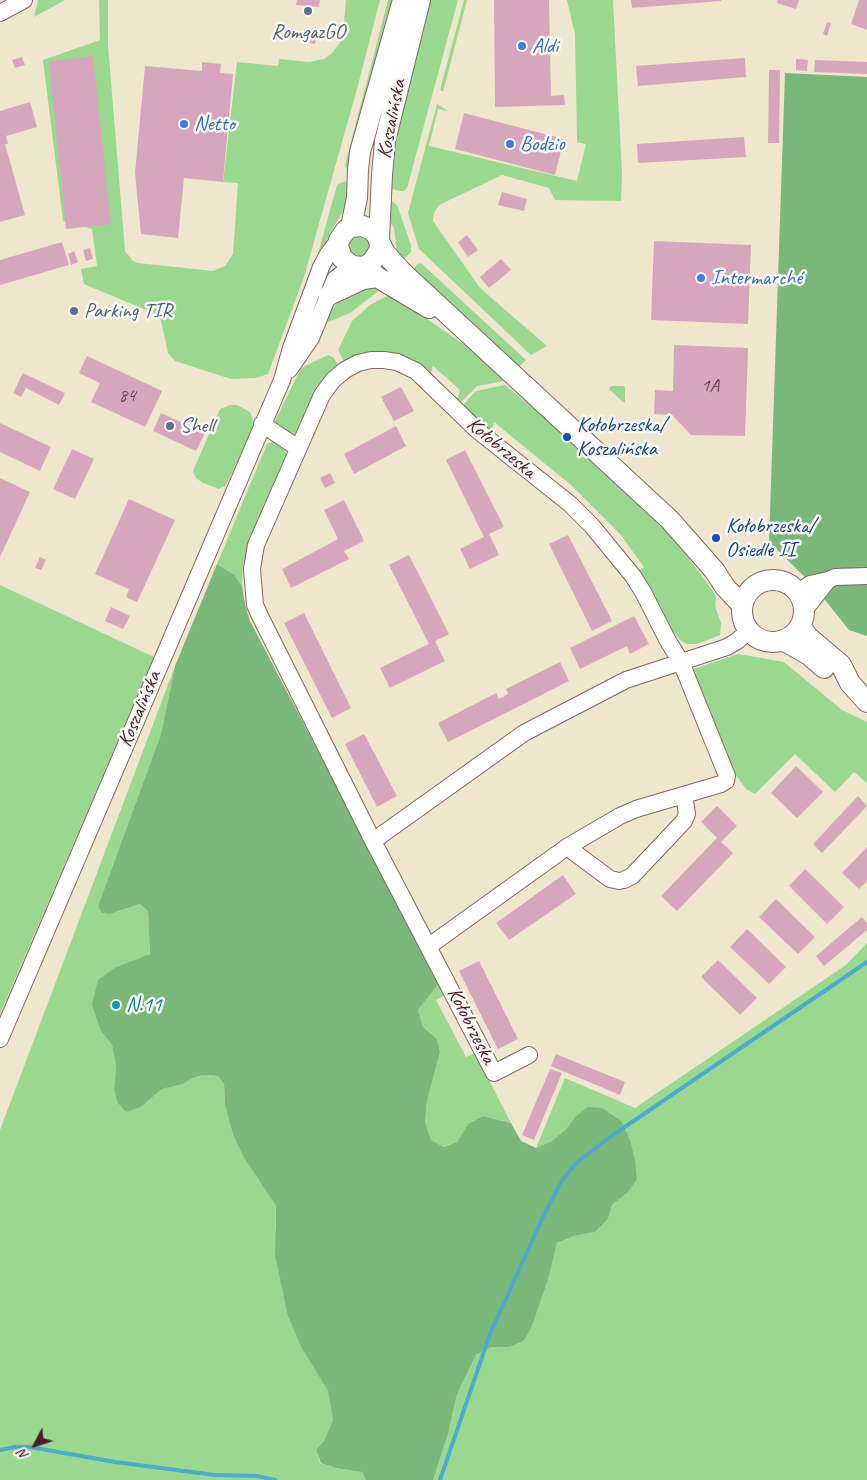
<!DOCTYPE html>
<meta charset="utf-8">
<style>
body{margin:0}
#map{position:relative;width:867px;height:1480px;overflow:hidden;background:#efe6ce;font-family:Caveat,sans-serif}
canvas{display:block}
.north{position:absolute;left:10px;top:1420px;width:50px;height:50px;-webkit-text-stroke:4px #f6f6f2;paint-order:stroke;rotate:230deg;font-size:14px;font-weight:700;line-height:20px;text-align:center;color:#4a1f2b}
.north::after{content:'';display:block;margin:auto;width:18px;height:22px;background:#4a1f2b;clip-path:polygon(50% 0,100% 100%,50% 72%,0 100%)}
</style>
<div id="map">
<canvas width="867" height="1480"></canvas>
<div class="north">N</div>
</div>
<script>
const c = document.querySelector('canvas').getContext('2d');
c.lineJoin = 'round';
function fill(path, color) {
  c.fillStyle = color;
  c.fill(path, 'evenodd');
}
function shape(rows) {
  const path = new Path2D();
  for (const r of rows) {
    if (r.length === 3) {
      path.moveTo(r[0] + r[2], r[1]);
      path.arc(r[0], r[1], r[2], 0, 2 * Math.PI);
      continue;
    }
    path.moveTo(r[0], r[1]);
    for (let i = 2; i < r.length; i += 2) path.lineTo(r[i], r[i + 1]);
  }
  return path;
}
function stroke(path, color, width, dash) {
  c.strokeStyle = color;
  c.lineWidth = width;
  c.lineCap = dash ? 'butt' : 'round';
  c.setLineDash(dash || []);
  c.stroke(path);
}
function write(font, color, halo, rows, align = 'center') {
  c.font = font + ' Caveat,sans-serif';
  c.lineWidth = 5;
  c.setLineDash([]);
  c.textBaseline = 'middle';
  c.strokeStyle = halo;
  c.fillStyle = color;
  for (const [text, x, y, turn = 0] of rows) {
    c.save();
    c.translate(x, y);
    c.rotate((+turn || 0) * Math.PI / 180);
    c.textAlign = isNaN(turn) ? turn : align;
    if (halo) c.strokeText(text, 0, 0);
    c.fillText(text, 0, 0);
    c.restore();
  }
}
fill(shape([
 [38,0,65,0,34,17],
 [99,0,108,0,108,45,125,251,133,261,138,263,213,271,225,266,233,254,238,183,223,182,237,62,278,66,279,59,309,62,324,59,331,54,340,43,343,33,346,0,380,0,357,89,304,277,268,374,256,378,231,379,175,361,168,353,160,316,84,284,81,269,97,266,92,229,63,221,43,60,100,40],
 [388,0,395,0,350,169,347,169,345,165],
 [428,0,458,0,407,188,404,191,400,191,389,188,391,153],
 [464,0,467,0,443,92,440,90],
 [567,0,613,0,622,174,621,201,555,200,549,188,502,175,439,205,434,213,433,221,480,288,547,346,531,355,419,249,408,213,437,104,448,111,438,109,429,146,577,181,586,144,577,142,577,140,575,34],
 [349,181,345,208,329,235,316,274,313,272,337,185,342,182],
 [389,199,397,205,411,245,411,252,402,261,397,251,394,228,391,224],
 [353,233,364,235,372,245,366,255,362,257,357,258,349,251,348,243],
 [419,263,422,264,526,360,518,368,412,270],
 [382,286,376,293,350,313,324,324,325,316,350,290],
 [391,294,469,348,506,379,504,381,477,386,458,405,456,403,460,390,433,366,430,377,417,367,346,365,338,350,352,321,370,305],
 [328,355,333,357,340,368,296,435,292,435,276,424,275,421,301,368],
 [505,385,547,419,676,541,713,591,716,597,715,606,721,623,720,635,697,644,687,644,680,640,673,631,669,633,636,573,644,567,620,534,571,485,494,422,491,436,463,410,464,404,476,391],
 [611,386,622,386,625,387,625,402,623,402,610,390,609,388],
 [230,405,237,405,250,412,253,420,252,432,228,481,225,486,219,489,203,483,196,478,193,471,220,409],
 [271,442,276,442,285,448,287,457,252,537,243,565,242,586,233,575,217,564,267,444],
 [0,585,154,657,0,1014],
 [738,654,784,662,842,710,867,722,867,783,854,772,835,792,795,754,755,794,746,789,734,772,690,670],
 [175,666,161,734,98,906,102,913,110,914,140,904,148,911,150,954,116,967,101,1031,112,1045,116,1066,114,1090,141,1107,162,1089,183,1084,193,1078,203,1075,218,1076,224,1084,225,1105,233,1135,243,1156,276,1206,275,1229,302,1349,328,1391,333,1420,324,1441,316,1450,320,1463,336,1468,362,1472,366,1480,0,1480,0,1130],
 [867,943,867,1480,433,1480,448,1434,457,1394,476,1355,491,1347,509,1347,531,1329,548,1280,557,1243,574,1236,595,1232,608,1219,612,1205,627,1193,575,1117,566,1129,552,1141,536,1148,565,1078,635,1108,846,965],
 [439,983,445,995,436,1000,466,1057,475,1053,511,1123,483,1116,468,1124,457,1142,444,1147,431,1140,425,1122,427,1101,440,1052,437,1039,423,1027,418,1010]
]), '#99d88e');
fill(shape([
 [785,73,867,77,867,636,849,630,813,585,769,542],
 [217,564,234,575,242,586,245,604,250,621,439,983,418,1010,423,1027,437,1039,440,1052,427,1101,425,1122,431,1140,444,1147,457,1142,468,1124,483,1116,511,1123,521,1141,536,1148,552,1141,566,1129,575,1117,588,1107,602,1108,621,1121,630,1140,635,1161,637,1179,627,1193,612,1205,608,1219,595,1232,574,1236,557,1243,548,1280,531,1329,523,1341,509,1347,491,1347,476,1355,457,1394,448,1434,433,1480,366,1480,362,1472,336,1468,321,1463,316,1450,324,1441,333,1420,328,1391,302,1349,288,1316,275,1255,276,1206,243,1156,233,1135,225,1105,224,1084,218,1076,203,1075,193,1078,183,1084,162,1089,141,1107,126,1112,118,1103,114,1090,116,1066,112,1045,101,1031,92,1005,98,980,116,967,150,954,148,911,140,904,110,914,102,913,98,906,161,734,175,666]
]), '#7ab879');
stroke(shape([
 [0,1450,15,1447,30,1447,115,1462,215,1475,257,1476,275,1480],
 [440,1480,490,1334,542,1219,561,1182,575,1164,610,1137,867,962]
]), '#4daacb', 4);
fill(shape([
 [297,0,320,0,319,7,296,5],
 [494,0,549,0,551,96,564,95,565,105,495,107],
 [631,0,721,0,721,1,632,8],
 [778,0,799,0,796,9,777,3],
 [859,0,867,0,867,30,851,24],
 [827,22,831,23,827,36,823,34],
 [312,28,317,29,315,44,310,43],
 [93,56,111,224,66,229,49,61],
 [22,57,25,65,15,68,12,60],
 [745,58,746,77,638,86,636,66],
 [796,59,808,60,807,71,796,70],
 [815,60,867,62,867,74,814,72],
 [202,62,221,64,220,73,233,74,223,182,184,178,178,238,141,234,135,173,145,66,202,71],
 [769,70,780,70,779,143,768,143],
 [30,102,37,127,6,136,8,144,5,144,25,215,0,222,0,111],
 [464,113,564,139,555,175,455,149],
 [744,137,746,157,638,163,637,144],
 [502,192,527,199,524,211,498,205],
 [467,235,478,250,468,257,458,242],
 [654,241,751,245,748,324,651,320],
 [62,242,69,265,0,285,0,260],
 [90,248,93,259,86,261,83,250],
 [74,251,78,262,71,265,68,254],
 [501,259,511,270,489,288,480,277],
 [674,345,748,348,745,436,691,435,672,415,654,414,655,390,673,391],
 [87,356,162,391,145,427,91,402,100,383,79,373],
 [23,373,65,393,59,405,26,388,21,397,13,393],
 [401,387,414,411,394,421,381,397],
 [161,413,205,433,196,451,153,431],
 [0,423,51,447,40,471,0,452],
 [396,426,406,446,354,474,344,454],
 [72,449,94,459,75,499,53,489],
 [465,450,504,527,489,534,499,555,470,569,460,549,484,537,446,460],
 [330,473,335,483,325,488,320,478],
 [0,478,30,492,0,557],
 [129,499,175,520,137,602,126,597,129,589,95,574],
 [344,500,364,541,344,551,349,559,291,588,282,569,338,539,324,510],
 [568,535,612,621,592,631,549,544],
 [409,555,449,634,435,641,445,661,390,688,380,668,429,644,389,565],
 [40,557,46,560,41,570,35,568],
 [111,607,130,616,123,629,105,621],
 [304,613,351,708,332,718,284,623],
 [634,616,649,644,630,654,627,646,580,669,570,648],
 [560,662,569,681,448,742,438,723,496,693,499,699,508,694,506,689],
 [364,734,397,796,377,807,345,744],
 [796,766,823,792,797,818,771,793],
 [858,796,867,806,822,853,813,844],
 [717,806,737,826,721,842,733,853,677,911,661,896,717,838,701,822],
 [867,847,867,881,859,889,842,873],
 [805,869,844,907,827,924,789,886],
 [563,875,576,894,509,940,496,923],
 [776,899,815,937,798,954,759,917],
 [862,917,867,923,867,930,824,966,816,956],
 [747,929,786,967,769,984,730,947],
 [718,960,757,998,740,1015,701,977],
 [479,961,518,1039,498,1049,459,971],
 [556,1054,625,1082,620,1095,551,1066],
 [550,1069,562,1073,534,1140,522,1135]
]), '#d6a7bc');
const minor = shape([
 [0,13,24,0],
 [289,370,311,338,335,279,352,266],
 [262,424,298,448],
 [798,593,810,584,828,580,835,577,867,576],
 [804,611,828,580],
 [373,841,524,733,626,680,727,647,737,641,749,631],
 [567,847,610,879,619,881,624,880,632,876,684,821,687,814,684,795],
 [429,946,567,847,620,816,636,809,721,784,726,781,727,776,681,662,668,641,643,592,633,576,592,526,570,504,477,430,416,371,397,362,384,360,371,360,358,363,345,370,333,380,322,395,256,545,252,569,255,605,259,614,373,841,494,1073,529,1055],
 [0,1039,282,380,291,348,321,267,328,254,339,240]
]);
const major = shape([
 [420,0,385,141,382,175,380,217,379,241,380,246,379,251,372,262,364,267,352,266,342,258,338,246,339,240,346,230,351,227,363,226,373,231,377,236,379,241,385,253,401,271,670,520,714,570,725,587,742,605],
 [351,227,357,198,358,170,360,152,403,0],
 [364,267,377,277,429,308],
 [329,295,363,279,377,277],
 [773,611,31],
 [800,626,808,637,841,665,850,683,867,702],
 [783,640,809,655,824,668]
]);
stroke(minor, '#846564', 18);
stroke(major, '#846564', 22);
stroke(minor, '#fff', 16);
stroke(major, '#fff', 20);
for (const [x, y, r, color] of [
 [308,11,5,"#5c6f8a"],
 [522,46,5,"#3f7fe0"],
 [184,124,5,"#3f7fe0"],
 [510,144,5,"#3f7fe0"],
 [701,278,5,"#3f7fe0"],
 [74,311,5,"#5c6f8a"],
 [170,426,5,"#5c6f8a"],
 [567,437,5,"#1a4fb4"],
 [716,538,5,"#1a4fb4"],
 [116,1005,5,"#0f9aa8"]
]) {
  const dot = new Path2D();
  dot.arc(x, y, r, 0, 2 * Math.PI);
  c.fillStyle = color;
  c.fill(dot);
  stroke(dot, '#f6f6f2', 2);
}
write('19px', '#6d414f', null, [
 ["1A",710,386],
 ["84",127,396]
]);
write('21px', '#4e5e75', '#f6f6f2', [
 ["RomgazGO",308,32,"center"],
 ["Parking TIR",84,311],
 ["Shell",180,426]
], 'left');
write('21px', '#366cbe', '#f6f6f2', [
 ["Aldi",532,46],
 ["Netto",194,124],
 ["Bodzio",520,144],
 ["Intermarché",711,278]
], 'left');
write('21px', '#4a1f2b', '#f6f6f2', [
 ["Koszalińska",392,119,-79],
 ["Kołobrzeska",501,448,40],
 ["Koszalińska",140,709,-67],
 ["Kołobrzeska",471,1026,63]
]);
write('21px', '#164399', '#f6f6f2', [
 ["Kołobrzeska/",577,425],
 ["Koszalińska",577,449],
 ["Kołobrzeska/",726,526],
 ["Osiedle II",726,550]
], 'left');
write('21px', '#0d838f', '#f6f6f2', [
 ["N.11",126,1005]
], 'left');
</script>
